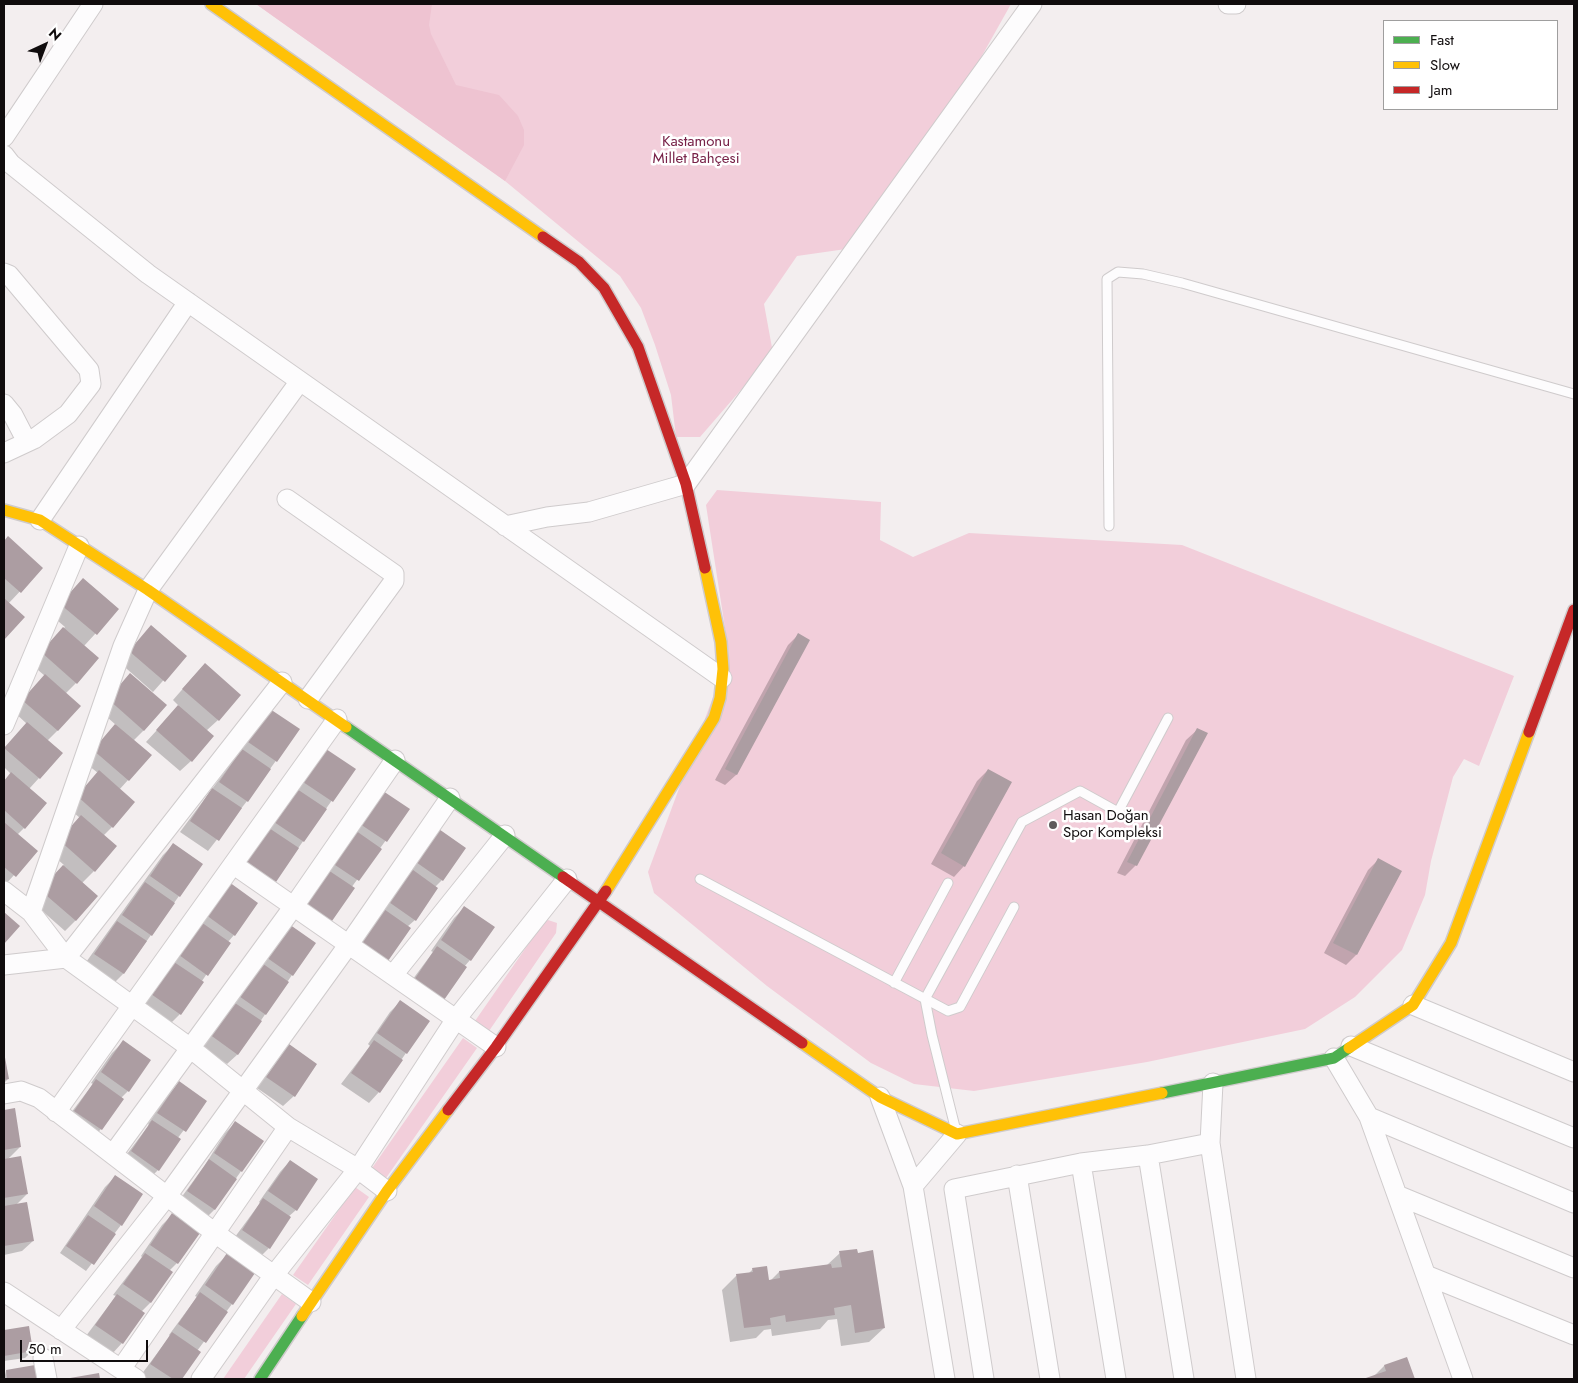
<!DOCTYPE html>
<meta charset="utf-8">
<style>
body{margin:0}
#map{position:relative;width:1578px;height:1383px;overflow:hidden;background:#f3eeef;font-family:Jost,sans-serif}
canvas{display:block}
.frame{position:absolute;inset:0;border:5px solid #100c0d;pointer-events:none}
.legend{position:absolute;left:1383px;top:20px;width:175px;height:90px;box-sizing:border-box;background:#fff;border:1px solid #9f9e9e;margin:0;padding:6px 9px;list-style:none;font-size:15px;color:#100c0d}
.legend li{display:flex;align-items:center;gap:10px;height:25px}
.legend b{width:25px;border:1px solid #9f9e9e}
.north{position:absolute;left:20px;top:20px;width:50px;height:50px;-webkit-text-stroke:4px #fff;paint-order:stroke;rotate:43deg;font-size:14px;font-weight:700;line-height:20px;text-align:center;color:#100c0d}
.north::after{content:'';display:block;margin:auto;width:18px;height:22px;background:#100c0d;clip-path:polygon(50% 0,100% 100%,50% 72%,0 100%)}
.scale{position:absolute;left:20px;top:1340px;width:128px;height:22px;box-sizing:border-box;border:2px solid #100c0d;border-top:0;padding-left:6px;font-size:15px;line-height:18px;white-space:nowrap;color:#100c0d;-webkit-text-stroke:4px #fff;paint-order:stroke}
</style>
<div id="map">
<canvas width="1578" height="1383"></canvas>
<div class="frame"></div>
<ul class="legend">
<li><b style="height:6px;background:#4caf50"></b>Fast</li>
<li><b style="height:6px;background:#ffc107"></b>Slow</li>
<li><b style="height:6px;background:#c62828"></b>Jam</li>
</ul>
<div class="north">N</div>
<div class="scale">50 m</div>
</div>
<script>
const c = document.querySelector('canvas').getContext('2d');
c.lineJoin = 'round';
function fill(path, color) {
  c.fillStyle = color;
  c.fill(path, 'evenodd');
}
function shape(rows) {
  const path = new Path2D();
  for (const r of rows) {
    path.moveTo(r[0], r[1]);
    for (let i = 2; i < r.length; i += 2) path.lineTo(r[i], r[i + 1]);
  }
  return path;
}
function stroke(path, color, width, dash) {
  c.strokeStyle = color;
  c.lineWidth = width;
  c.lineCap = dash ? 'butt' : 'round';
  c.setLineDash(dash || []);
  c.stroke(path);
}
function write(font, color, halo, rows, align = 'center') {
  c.font = font + ' Jost,sans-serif';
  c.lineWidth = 5;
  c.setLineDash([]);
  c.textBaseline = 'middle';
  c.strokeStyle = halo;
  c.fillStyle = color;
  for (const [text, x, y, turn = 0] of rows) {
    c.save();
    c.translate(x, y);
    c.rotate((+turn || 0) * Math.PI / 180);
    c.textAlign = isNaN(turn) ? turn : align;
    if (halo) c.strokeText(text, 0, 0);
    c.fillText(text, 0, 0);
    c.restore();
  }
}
fill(shape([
 [256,4,1011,4,961,93,853,248,797,256,764,304,773,353,700,437,676,437,671,395,655,345,641,308,620,276,505,181],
 [717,490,881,502,880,540,913,557,969,533,1182,545,1514,676,1479,766,1464,759,1453,777,1431,861,1425,895,1402,950,1355,997,1305,1029,1147,1062,974,1091,914,1084,871,1063,767,986,654,893,648,872,729,654,706,505],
 [548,920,557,923,556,933,489,1031,475,1021,543,923],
 [463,1038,477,1048,386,1178,372,1168],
 [355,1187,369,1197,308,1285,293,1275],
 [282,1294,296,1304,244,1379,223,1379]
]), '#f2ceda');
fill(shape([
 [256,4,432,4,429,25,431,34,456,85,499,95,518,116,524,130,524,145,505,181]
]), '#eec3d1');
fill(shape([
 [8,538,42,568,8,604,23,618,4,639,4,543],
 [72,591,117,610,84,646,76,683,65,694,58,730,47,741,39,778,29,789,24,828,17,835,36,851,4,886,4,781,11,774,4,767,4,749,27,724,13,711,45,676,31,664,65,627,51,615],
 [151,627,185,656,153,692,119,662],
 [798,635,808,640,736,775,725,785,715,780,788,645],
 [194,676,218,720,206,731,191,761,180,771,146,742,179,706,173,700],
 [120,686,144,730,133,741,128,780,119,790,112,827,103,836,94,871,82,883,76,920,65,931,31,901,64,865,49,852,80,818,67,807,98,773,83,761,116,725,99,710],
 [270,711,298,730,247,801,208,851,180,832],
 [1197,730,1136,865,1125,876,1117,873,1186,740],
 [315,761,354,769,275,881,264,891,236,872],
 [988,770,964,866,954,877,931,864,977,781],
 [380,790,408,810,351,888,353,889,331,920,320,931,292,912],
 [426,839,442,880,435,887,415,920,407,927,387,960,349,951],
 [173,845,179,896,123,974,113,984,84,965,163,855],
 [1378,860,1356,955,1346,965,1324,953,1368,870],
 [218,894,234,935,228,942,180,1014,169,1025,142,1006],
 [464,908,470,960,464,967,404,991,433,952,431,951,454,918],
 [276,934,292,975,238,1054,227,1064,199,1045],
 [400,1002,406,1053,379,1092,369,1103,341,1084,370,1046,368,1044,390,1012],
 [123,1042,128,1091,121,1098,122,1099,101,1129,91,1140,64,1122,93,1084,91,1083,112,1053],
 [289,1046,294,1096,283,1106,257,1088,279,1057],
 [4,1054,8,1079,4,1083],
 [179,1083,206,1101,177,1139,158,1170,147,1181,121,1162,149,1125,148,1124,169,1093],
 [14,1110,20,1147,8,1159,27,1194,15,1206,33,1241,22,1251,4,1255,4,1111],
 [235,1123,262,1141,214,1210,204,1220,178,1202,205,1165,225,1133],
 [290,1161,296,1210,288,1217,269,1248,258,1259,232,1241,260,1203,259,1202,280,1172],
 [115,1177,121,1225,86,1271,60,1253,105,1187],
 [172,1215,177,1263,169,1271,150,1303,141,1312,143,1313,122,1343,112,1354,86,1336,116,1296,113,1295,142,1257,141,1256,162,1225],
 [840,1253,884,1328,869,1342,841,1346,837,1319,828,1320,820,1329,772,1336,771,1329,764,1330,756,1338,730,1342,722,1290,736,1276,748,1274,753,1269,768,1282,770,1281,779,1272,827,1265],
 [227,1255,232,1304,197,1351,199,1352,180,1379,147,1379,141,1375,170,1336,169,1335,197,1297,195,1296,216,1266],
 [28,1328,32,1351,25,1358,4,1361,4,1332],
 [1406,1359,1413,1379,1366,1379,1374,1376,1384,1366],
 [34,1367,36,1379,4,1379,6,1371]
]), '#0003');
fill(shape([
 [8,536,43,568,21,593,4,578,4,541],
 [83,578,119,609,97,635,60,604],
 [4,598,25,617,4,640],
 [151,625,187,656,165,682,129,651],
 [63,627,99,658,77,684,41,652],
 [798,633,810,640,737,775,725,769],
 [205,663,241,695,219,721,182,689],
 [130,673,167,705,144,731,108,699],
 [45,674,81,706,58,731,22,700],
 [178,705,214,736,192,762,156,730],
 [270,709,300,729,277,762,248,742],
 [27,722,63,753,40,779,4,748],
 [115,724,152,755,129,781,93,750],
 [1197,728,1208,733,1137,866,1127,862],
 [242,749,271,769,248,802,219,782],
 [326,749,356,769,333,802,303,782],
 [988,769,1012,782,965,867,941,853],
 [99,770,135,802,113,828,77,796],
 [11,772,47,803,25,829,4,810,4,781],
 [212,788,242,808,219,841,190,821],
 [297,789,327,809,304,842,274,822],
 [380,789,410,809,387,842,357,822],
 [81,815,117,846,95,872,59,840],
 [4,822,38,851,16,877,4,867],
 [436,827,466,848,443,881,413,860],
 [269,828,299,848,276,882,246,861],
 [352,828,382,849,359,881,329,861],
 [173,843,203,864,180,897,150,876],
 [1378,858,1402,871,1357,955,1333,943],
 [63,865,98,896,76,921,40,890],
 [409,867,438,888,416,921,386,900],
 [325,868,355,888,332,921,302,901],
 [145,882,175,903,152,936,122,915],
 [229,882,258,903,235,936,206,915],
 [464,906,495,927,471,961,441,940],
 [381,907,411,928,388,961,359,940],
 [4,912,20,926,4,944],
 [117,921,147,941,124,974,94,954],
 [201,922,231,943,208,976,179,955],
 [286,922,316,943,293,976,263,955],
 [437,946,467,967,444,1000,414,980],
 [259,961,289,982,266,1015,236,994],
 [174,962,204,982,181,1015,151,994],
 [400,1000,430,1021,407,1054,377,1033],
 [232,1001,262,1021,238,1055,209,1034],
 [123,1040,151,1060,129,1092,101,1072],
 [374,1040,403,1060,380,1093,351,1073],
 [289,1044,317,1064,295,1097,266,1077],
 [4,1052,9,1079,4,1080],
 [96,1079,124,1099,102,1130,74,1111],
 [179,1081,207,1101,186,1132,157,1113],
 [15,1108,21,1147,4,1150,4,1110],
 [152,1120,181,1139,159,1171,131,1151],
 [235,1121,264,1141,242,1172,214,1153],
 [21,1156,28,1194,4,1198,4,1159],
 [209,1159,237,1179,215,1210,187,1191],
 [290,1160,318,1179,297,1211,268,1191],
 [115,1175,143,1194,122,1226,94,1206],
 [263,1198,291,1217,270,1249,242,1230],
 [27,1202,34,1241,4,1246,4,1206],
 [172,1213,200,1233,178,1264,150,1245],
 [88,1215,116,1234,94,1265,66,1246],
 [857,1249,858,1253,873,1250,885,1328,855,1333,851,1305,834,1308,835,1315,786,1322,785,1315,770,1318,771,1325,744,1328,736,1274,753,1272,752,1268,767,1266,769,1280,780,1278,779,1271,831,1264,832,1268,842,1267,839,1251],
 [145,1253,173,1272,151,1303,123,1284],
 [227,1253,255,1273,233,1305,205,1285],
 [200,1292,228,1312,206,1343,178,1324],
 [117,1294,145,1313,123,1344,95,1325],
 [29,1326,33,1351,4,1356,4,1330],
 [172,1332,201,1352,182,1379,173,1379,150,1364],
 [1407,1357,1415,1379,1363,1379,1386,1371,1384,1365],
 [35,1365,37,1379,7,1379,6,1370],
 [99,1373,100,1379,70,1379,70,1378]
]), '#ac9da2');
const lane = shape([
 [1109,526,1107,279,1118,272,1143,274,1182,283,1574,394],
 [700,879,948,1011,960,1007,1014,907],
 [894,983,948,883],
 [955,1127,932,1035,925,999,1022,822,1080,791,1118,812,1168,718]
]);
const street = shape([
 [1228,4,1236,4],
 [4,137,93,4],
 [4,155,11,164,148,274,722,678],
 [4,273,9,275,89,370,91,384,68,414,34,439,4,453],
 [4,404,13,415,27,442],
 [287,499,394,574,394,581,308,699],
 [40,520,188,302],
 [505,526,547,517,589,512,686,484,1032,4],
 [4,725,79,546],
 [234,865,496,1047],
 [4,891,31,912,66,958,189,1047,288,1127,358,1169,387,1191],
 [31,912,123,646,148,590,300,381],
 [4,965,66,958,282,682],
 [393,975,505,835],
 [1413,1005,1574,1072],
 [1351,1046,1574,1138],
 [1334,1058,1369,1117,1463,1379],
 [1213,1083,1210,1143,1246,1379],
 [4,1094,21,1091,39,1098,215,1233,311,1302],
 [880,1097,913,1186,945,1379],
 [56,1112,337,719],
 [1369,1117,1574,1203],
 [113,1154,294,906,395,760],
 [1148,1155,1184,1379],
 [1081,1163,1116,1379],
 [1017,1175,1050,1379],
 [913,1186,957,1134],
 [1397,1195,1574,1268],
 [1426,1275,1574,1335],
 [4,1292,136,1379],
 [61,1330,167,1196,349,944,450,798],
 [43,1358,47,1379],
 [121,1369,288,1127],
 [201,1379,274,1275,358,1169,456,1019,567,879],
 [984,1379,954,1189,1081,1163,1148,1155,1210,1143]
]);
const fast = shape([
 [346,727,563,877],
 [1162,1093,1334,1058,1349,1048],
 [260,1379,302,1316]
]);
const slow = shape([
 [211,4,543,237],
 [4,510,40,520,148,590,346,727],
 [606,891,714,718,720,698,723,669,721,642,705,568],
 [802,1043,880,1097,957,1134,1162,1093],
 [1349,1048,1413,1005,1451,943,1529,732],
 [302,1316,387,1191,448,1110]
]);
const jam = shape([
 [543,237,579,262,604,288,638,347,686,484,705,568],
 [1529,732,1574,610],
 [563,877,802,1043],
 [448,1110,496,1047,606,891]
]);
stroke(lane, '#cfcbcc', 11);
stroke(street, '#cfcbcc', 21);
stroke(fast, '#cfcbcc', 14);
stroke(slow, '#cfcbcc', 14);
stroke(jam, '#cfcbcc', 14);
stroke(lane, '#fdfcfd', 9);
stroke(street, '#fdfcfd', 19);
stroke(fast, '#4caf50', 11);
stroke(slow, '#ffc107', 11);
stroke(jam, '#c62828', 11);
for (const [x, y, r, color] of [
 [1053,825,5,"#5f5b5c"]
]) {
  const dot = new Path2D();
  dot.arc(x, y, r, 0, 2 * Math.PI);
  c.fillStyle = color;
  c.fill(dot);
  stroke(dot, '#fff', 2);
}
write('15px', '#772248', '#fff', [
 ["Kastamonu",696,142],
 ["Millet Bahçesi",696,159]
]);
write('15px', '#100c0d', '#fff', [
 ["Hasan Doğan",1063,816],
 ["Spor Kompleksi",1063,833]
], 'left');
</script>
